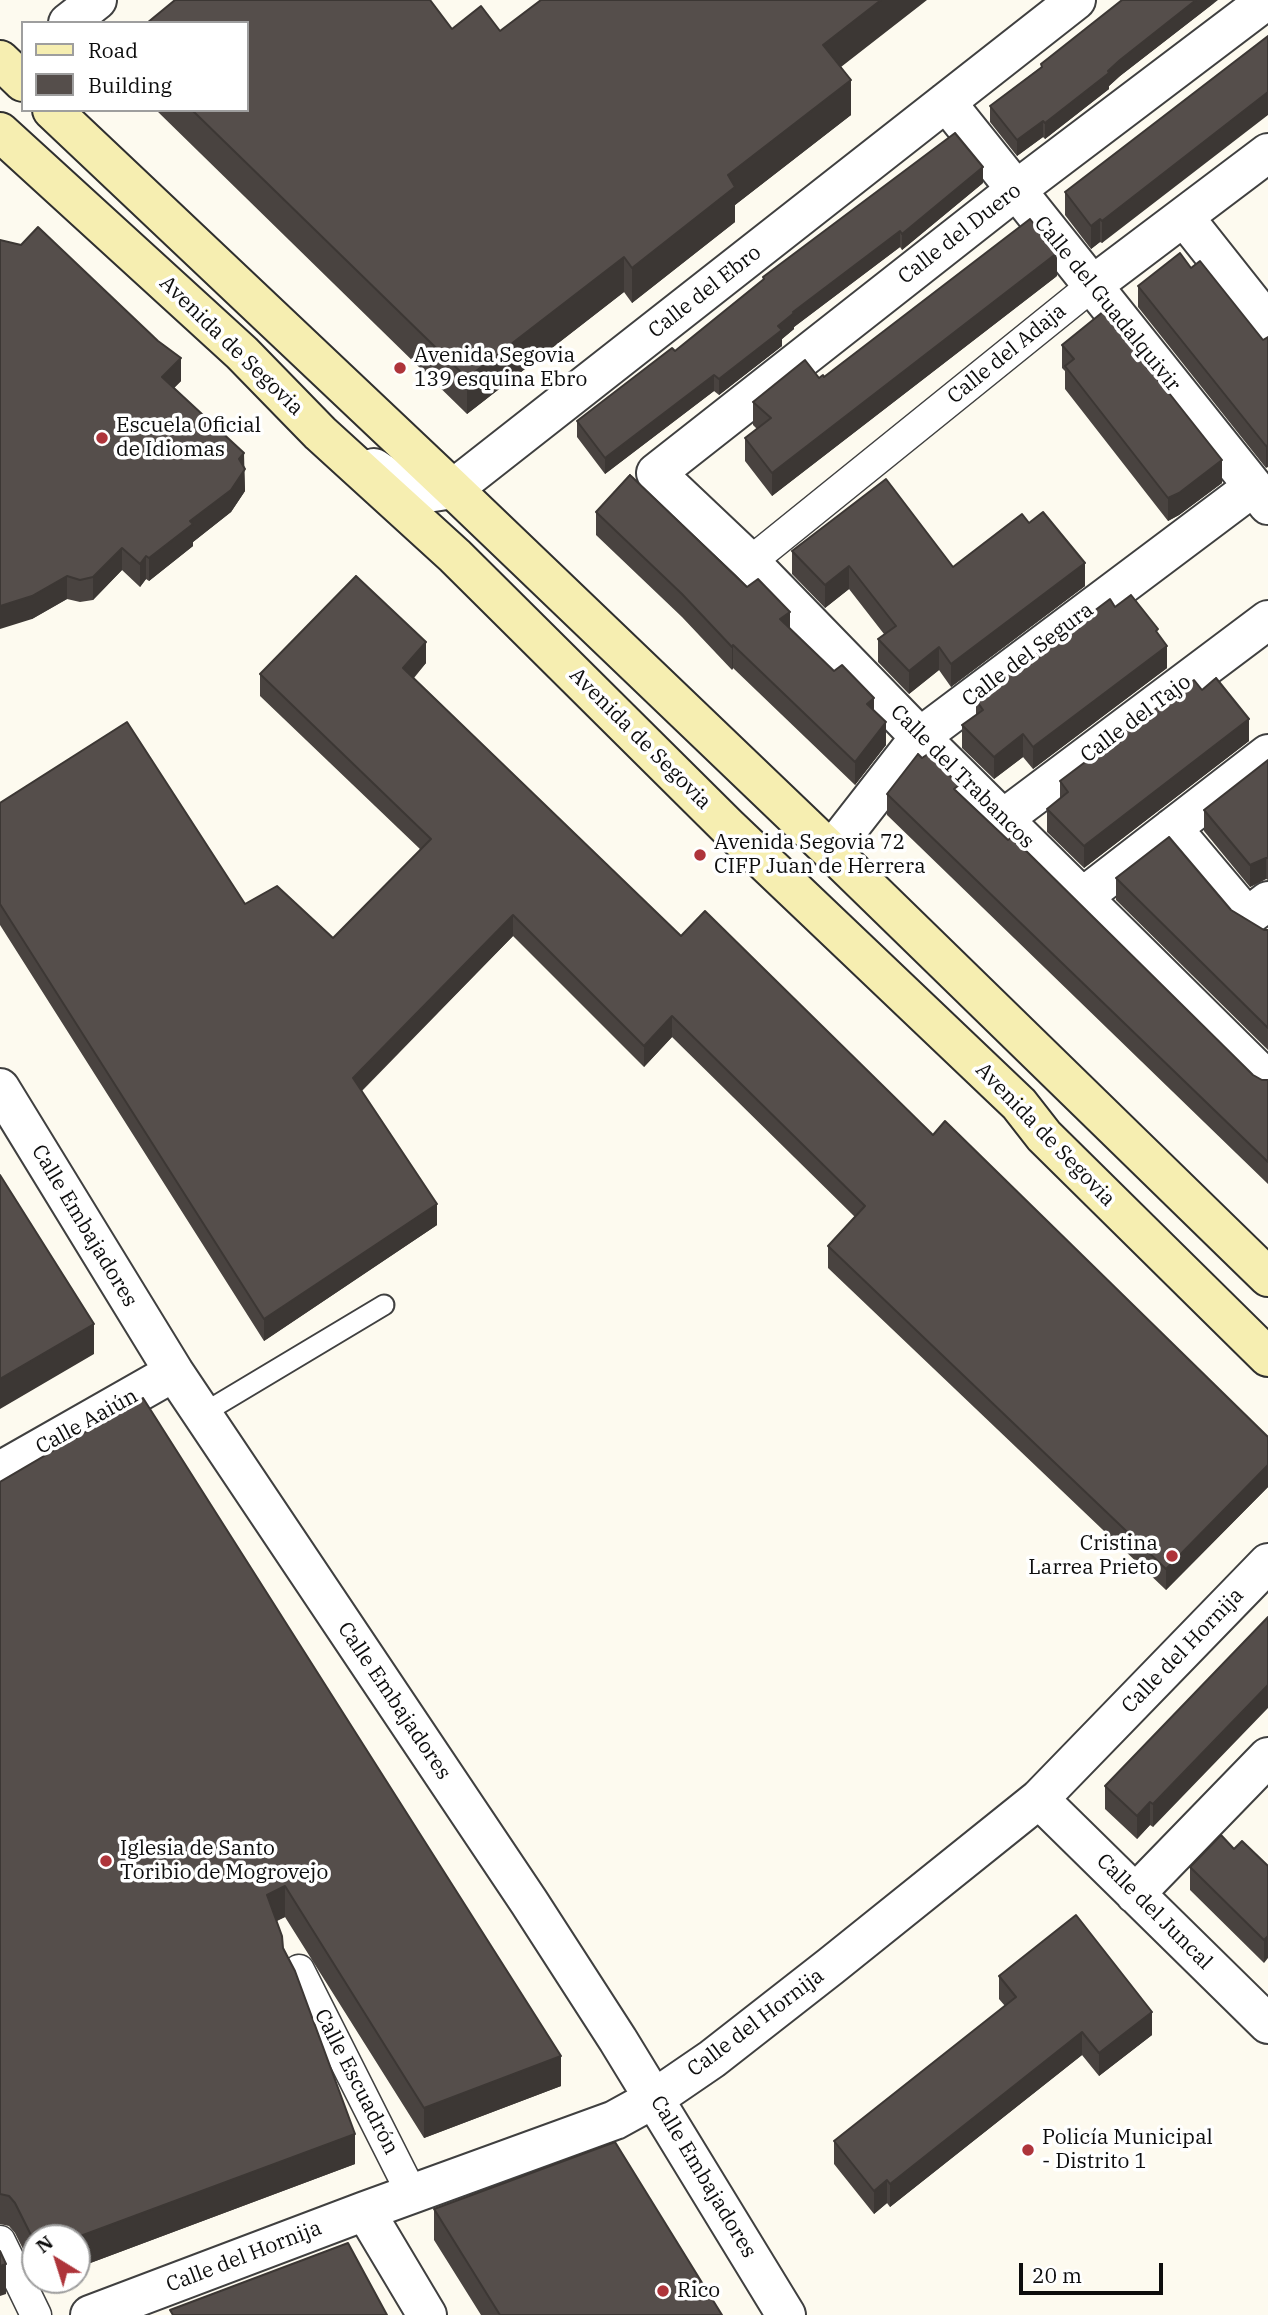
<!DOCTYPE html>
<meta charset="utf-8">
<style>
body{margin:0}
#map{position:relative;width:1268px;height:2315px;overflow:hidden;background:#fdfaef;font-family:"IBM Plex Serif",serif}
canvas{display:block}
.legend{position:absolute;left:21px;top:21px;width:228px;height:91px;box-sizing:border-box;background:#fff;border:2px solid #9e9e9e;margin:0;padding:9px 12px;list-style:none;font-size:21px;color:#0d0d0d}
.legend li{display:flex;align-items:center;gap:14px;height:35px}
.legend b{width:35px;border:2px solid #9e9e9e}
.north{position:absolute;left:21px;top:2224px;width:70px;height:70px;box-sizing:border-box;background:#fff;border:2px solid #9e9e9e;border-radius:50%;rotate:322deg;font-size:19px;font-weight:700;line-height:28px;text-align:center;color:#0d0d0d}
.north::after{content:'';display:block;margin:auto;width:24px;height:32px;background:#ae343a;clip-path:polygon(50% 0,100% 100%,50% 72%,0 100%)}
.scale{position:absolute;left:1019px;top:2263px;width:144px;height:32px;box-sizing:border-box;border:4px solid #0d0d0d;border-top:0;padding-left:9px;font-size:21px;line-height:24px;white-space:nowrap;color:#0d0d0d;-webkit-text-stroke:5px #fff;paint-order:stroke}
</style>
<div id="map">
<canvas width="1268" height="2315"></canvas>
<ul class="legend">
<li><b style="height:9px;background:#f6eeb1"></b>Road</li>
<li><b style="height:19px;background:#554e4b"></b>Building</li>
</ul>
<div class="north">N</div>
<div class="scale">20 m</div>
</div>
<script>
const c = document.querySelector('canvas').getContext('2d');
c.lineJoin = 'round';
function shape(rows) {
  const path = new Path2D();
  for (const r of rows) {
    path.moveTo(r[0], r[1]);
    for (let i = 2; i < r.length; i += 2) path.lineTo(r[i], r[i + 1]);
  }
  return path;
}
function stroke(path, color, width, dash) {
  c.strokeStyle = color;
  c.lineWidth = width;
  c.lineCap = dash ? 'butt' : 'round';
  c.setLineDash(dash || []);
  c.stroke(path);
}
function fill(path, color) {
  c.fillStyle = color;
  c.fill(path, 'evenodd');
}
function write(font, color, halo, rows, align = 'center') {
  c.font = font + ' "IBM Plex Serif",serif';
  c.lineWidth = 7;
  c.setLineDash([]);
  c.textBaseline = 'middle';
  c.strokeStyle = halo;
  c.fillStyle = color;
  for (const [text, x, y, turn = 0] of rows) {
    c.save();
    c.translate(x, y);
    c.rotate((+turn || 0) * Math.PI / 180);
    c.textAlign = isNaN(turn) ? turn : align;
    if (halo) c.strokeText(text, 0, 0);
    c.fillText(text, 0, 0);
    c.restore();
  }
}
const service = shape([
 [202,1414,384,1305]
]);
const pedestrian = shape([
 [750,562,1093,285],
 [299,1970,412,2194],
 [0,2241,36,2315]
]);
const minor = shape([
 [1267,0,1016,190,656,473,750,562,920,737,1268,1081],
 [946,102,1268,505],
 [1184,217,1268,323],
 [1093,285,1268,153],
 [374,468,414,495,453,489,1076,0],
 [1003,819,1268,620],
 [1172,828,1247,917,1268,901],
 [831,851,920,737,1253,487],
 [1083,897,1268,754],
 [0,1088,174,1372,529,1902,618,2040,786,2315],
 [0,1471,174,1372],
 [1039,1799,1268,2024],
 [1135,1894,1268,1757],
 [365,2211,427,2315],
 [90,2315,365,2211,615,2120,655,2098,712,2059,831,1966,1039,1799,1268,1563]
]);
const tertiary = shape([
 [68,23,97,0]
]);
const secondary = shape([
 [0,60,23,82],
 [52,110,453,489,831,851,1268,1277],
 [0,132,242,353,320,433,455,556,727,826,1019,1104,1044,1136,1268,1357]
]);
stroke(service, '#404040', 23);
stroke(pedestrian, '#404040', 33);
stroke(minor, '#404040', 42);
stroke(tertiary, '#404040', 42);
stroke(secondary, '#2f2f2f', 42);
stroke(service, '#fff', 19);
stroke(pedestrian, '#fff', 30);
stroke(minor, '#fff', 38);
stroke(tertiary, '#fff', 38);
stroke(secondary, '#f6eeb1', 38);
fill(shape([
 [1214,3,1120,76,1109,86,1109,89,1045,139,1043,137,1017,156,990,122,990,106,1041,67,1041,64],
 [452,29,500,31,841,67,851,115,735,205,735,222,632,303,624,292,467,414,156,110,247,110],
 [1268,36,1102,243,1100,242,1091,249,1065,215,1065,192],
 [983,183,902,250,900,247,794,327,794,329,782,339,782,346,719,395,714,391,605,474,577,437,577,421,675,351,763,280,763,277],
 [0,240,181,381,174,388,244,467,245,491,231,512,193,542,193,546,149,581,146,579,140,587,122,570,93,600,80,602,67,599,32,619],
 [1191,268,1263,340,1268,337,1266,468,1138,307,1138,286],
 [1057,276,772,496,745,461,745,438,757,429,753,425,753,402,824,377],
 [1062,345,1222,483,1179,515,1168,521,1065,389,1065,371,1062,368],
 [596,512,790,629,874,711,886,745,855,785,733,668,732,670,682,617,596,535],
 [1029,523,1085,586,951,687,939,670,909,694,878,662,878,639,884,634,849,589,825,608,792,574,792,551,953,567],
 [1115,607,1158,634,1167,668,1033,769,1023,757,994,779,962,748,962,725,976,715,976,700],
 [426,663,414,678,681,936,933,1135,1268,1437,1268,1487,1166,1590,828,1268,828,1246,855,1217,672,1037,644,1067,513,936,362,1091,437,1225,264,1341,0,925,0,803,245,904,333,938,421,850,260,696,260,674],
 [1202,690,1249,741,1084,868,1047,832,1047,809,1060,799,1060,781],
 [1268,760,1268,880,1266,879,1250,887,1204,831,1204,810],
 [959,793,1253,1075,1262,1080,1268,1080,1268,1184,887,815,887,794],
 [1116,878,1231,910,1264,930,1268,930,1268,1050,1116,900],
 [0,1482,561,2086,424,2138,285,1917,277,1921,283,1948,355,2164,77,2268,77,2238,35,2238,35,2273,15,2233,9,2226,0,2224],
 [1268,1617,1153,1827,1150,1825,1137,1839,1105,1809,1105,1786],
 [1234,1849,1268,1866,1264,1963,1190,1890,1190,1867],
 [999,1976,1152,2035,1099,2076,1082,2055,890,2207,887,2203,874,2214,834,2164,834,2141,1005,2006,999,1999],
 [434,2209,722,2315,481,2315,434,2240]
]), '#494340');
fill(shape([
 [881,0,927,0,823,81,823,45],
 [1196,0,1218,0,1120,76,1109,86,1109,89,1045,139,1045,123,1120,60],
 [851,80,851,115,735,205,735,222,632,303,632,268,728,175],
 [1268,92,1268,115,1102,243,1102,221],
 [1043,121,1043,137,1017,156,1017,140],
 [983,167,983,183,902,250,902,234],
 [1100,219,1100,242,1091,249,1091,226],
 [900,231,900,247,794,327,794,329,782,339,782,346,719,395,719,379,793,312],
 [1057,253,1057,276,772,496,772,473],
 [624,257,624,292,467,414,467,378],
 [181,358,181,381,162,400,162,377],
 [714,375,714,391,605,474,605,458],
 [1268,445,1268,467,1266,468,1266,446],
 [244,453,245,491,231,512,193,542,193,546,149,581,149,558,190,521],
 [1222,460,1222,483,1179,515,1168,521,1168,498],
 [122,548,122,570,93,600,93,577],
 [146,556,146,579,140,587,140,564],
 [1085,563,1085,586,951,687,951,664],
 [849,566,849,589,825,608,825,585],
 [67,576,67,599,32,619,0,629,0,606],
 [790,612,790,634,780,619],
 [426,642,426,663,403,689,403,668],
 [733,645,733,668,732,670,732,647],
 [1167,646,1167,668,1033,769,1033,747],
 [939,647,939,670,909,694,909,671],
 [874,698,874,721,867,704],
 [1249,719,1249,741,1084,868,1084,846],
 [886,722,886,745,855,785,855,762],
 [1023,734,1023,757,994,779,994,757],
 [1266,858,1266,879,1250,887,1250,865],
 [513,915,513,936,353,1099,353,1078],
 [672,1016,672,1037,644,1067,644,1046],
 [437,1204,437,1225,264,1341,264,1319],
 [94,1324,94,1354,0,1409,0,1379],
 [1268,1465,1268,1487,1166,1590,1166,1569],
 [1268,1685,1268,1708,1153,1827,1153,1804],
 [1150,1802,1150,1825,1137,1839,1137,1816],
 [285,1886,285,1917,267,1925,267,1895],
 [1268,1936,1268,1958,1264,1963,1264,1940],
 [1152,2012,1152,2035,1099,2076,1099,2053],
 [1082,2032,1082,2055,890,2207,890,2184],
 [561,2056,561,2086,424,2138,424,2108],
 [355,2134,355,2164,77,2268,77,2238,75,2238],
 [887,2180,887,2203,874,2214,874,2191],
 [6,2264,6,2294,0,2296,0,2266]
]), '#3c3734');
const building = shape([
 [175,0,430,0,452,29,481,6,500,31,541,0,881,0,823,45,851,80,728,175,735,187,632,268,624,257,467,378,192,110,247,110,247,23,147,23,175,0],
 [1122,0,1196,0,1120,60,1108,71,1109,73,1045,123,1043,121,1017,140,990,106,1042,67,1041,64,1122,0],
 [1268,36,1268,92,1102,221,1100,219,1091,226,1065,192,1268,36],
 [955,133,983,167,902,234,900,231,793,312,794,313,778,326,782,330,719,379,714,375,605,458,577,421,672,348,675,351,764,279,763,277,955,133],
 [1030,219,1057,253,772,473,745,438,771,418,753,402,805,360,819,378,823,375,824,377,1030,219],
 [38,227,158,341,181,358,162,377,244,453,239,459,245,469,231,490,190,521,193,524,149,558,146,556,140,564,122,548,93,577,80,580,67,576,32,596,0,606,0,240,21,245,38,227],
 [1180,253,1191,268,1200,261,1263,340,1268,337,1268,445,1266,446,1138,286,1180,253],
 [1104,311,1222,460,1179,493,1168,498,1065,366,1074,359,1062,345,1104,311],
 [630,475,747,587,758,579,790,612,780,619,834,671,842,665,874,698,867,704,886,722,855,762,733,645,732,647,682,594,596,512,630,475],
 [886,479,953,567,1022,514,1029,523,1043,512,1085,563,951,664,939,647,909,671,878,639,896,626,849,566,825,585,792,551,886,479],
 [356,576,426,642,403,668,681,936,705,911,933,1135,945,1121,1268,1437,1268,1465,1166,1569,828,1246,865,1206,672,1016,644,1046,513,915,353,1078,437,1204,264,1319,0,904,0,803,127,722,245,904,277,886,333,938,431,839,260,674,356,576],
 [1131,595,1158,629,1156,631,1167,646,1033,747,1023,734,994,757,962,725,983,710,976,700,1110,599,1115,607,1131,595],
 [1216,678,1249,719,1084,846,1047,809,1068,792,1060,781,1194,680,1202,690,1216,678],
 [918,754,922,758,928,754,959,785,954,789,1008,840,1012,837,1253,1075,1262,1080,1268,1080,1268,1162,887,794,918,754],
 [1268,760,1268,858,1266,858,1250,865,1204,810,1268,760],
 [1169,837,1231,910,1264,930,1268,930,1268,1028,1116,878,1169,837],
 [0,1175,94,1324,0,1379,0,1175],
 [143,1398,561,2056,424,2108,285,1886,267,1895,282,1936,283,1948,295,1971,355,2134,75,2238,35,2238,35,2243,15,2203,9,2196,0,2194,0,1482,143,1398],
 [1268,1617,1268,1685,1153,1804,1150,1802,1137,1816,1105,1786,1268,1617],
 [1221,1835,1234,1849,1242,1841,1268,1866,1268,1936,1264,1940,1190,1867,1221,1835],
 [1076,1915,1152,2012,1099,2053,1082,2032,890,2184,887,2180,874,2191,834,2141,1016,1997,999,1976,1076,1915],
 [615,2142,722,2315,500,2315,434,2209,615,2142],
 [348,2243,387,2315,173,2315,170,2310,348,2243],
 [0,2251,6,2264,0,2266,0,2251]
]);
fill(building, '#554e4b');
stroke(building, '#3c3734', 2);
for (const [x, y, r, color] of [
 [400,368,7,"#ae343a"],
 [102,438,7,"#ae343a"],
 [700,855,7,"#ae343a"],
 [1172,1556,7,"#ae343a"],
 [106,1861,7,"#ae343a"],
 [1028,2150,7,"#ae343a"],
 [663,2291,7,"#ae343a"]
]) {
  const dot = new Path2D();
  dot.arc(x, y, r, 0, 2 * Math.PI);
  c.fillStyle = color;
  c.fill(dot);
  stroke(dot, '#fff', 2.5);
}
write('21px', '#0d0d0d', '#fff', [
 ["Calle del Duero",960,234,-38],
 ["Calle del Ebro",705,292,-38],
 ["Calle del Guadalquivir",1107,304,51],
 ["Avenida de Segovia",231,346,44],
 ["Calle del Adaja",1007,354,-39],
 ["Calle del Segura",1028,655,-37],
 ["Calle del Tajo",1136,719,-37],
 ["Avenida de Segovia",640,739,45],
 ["Calle del Trabancos",962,777,45],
 ["Avenida de Segovia",1045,1135,46],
 ["Calle Embajadores",84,1226,59],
 ["Calle Aaiún",87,1422,-29],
 ["Calle del Hornija",1183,1651,-46],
 ["Calle Embajadores",394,1701,56],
 ["Calle del Juncal",1154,1912,45],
 ["Calle del Hornija",756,2023,-37],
 ["Calle Escuadrón",356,2082,63],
 ["Calle Embajadores",703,2177,59],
 ["Calle del Hornija",244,2257,-21]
]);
write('21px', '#0d0d0d', '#fff', [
 ["Avenida Segovia",414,356],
 ["139 esquina Ebro",414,380],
 ["Escuela Oficial",116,426],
 ["de Idiomas",116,450],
 ["Avenida Segovia 72",714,843],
 ["CIFP Juan de Herrera",714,867],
 ["Cristina",1158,1544,"right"],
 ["Larrea Prieto",1158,1568,"right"],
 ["Iglesia de Santo",120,1849],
 ["Toribio de Mogrovejo",120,1873],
 ["Policía Municipal",1042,2138],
 ["- Distrito 1",1042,2162],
 ["Rico",677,2291]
], 'left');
</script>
